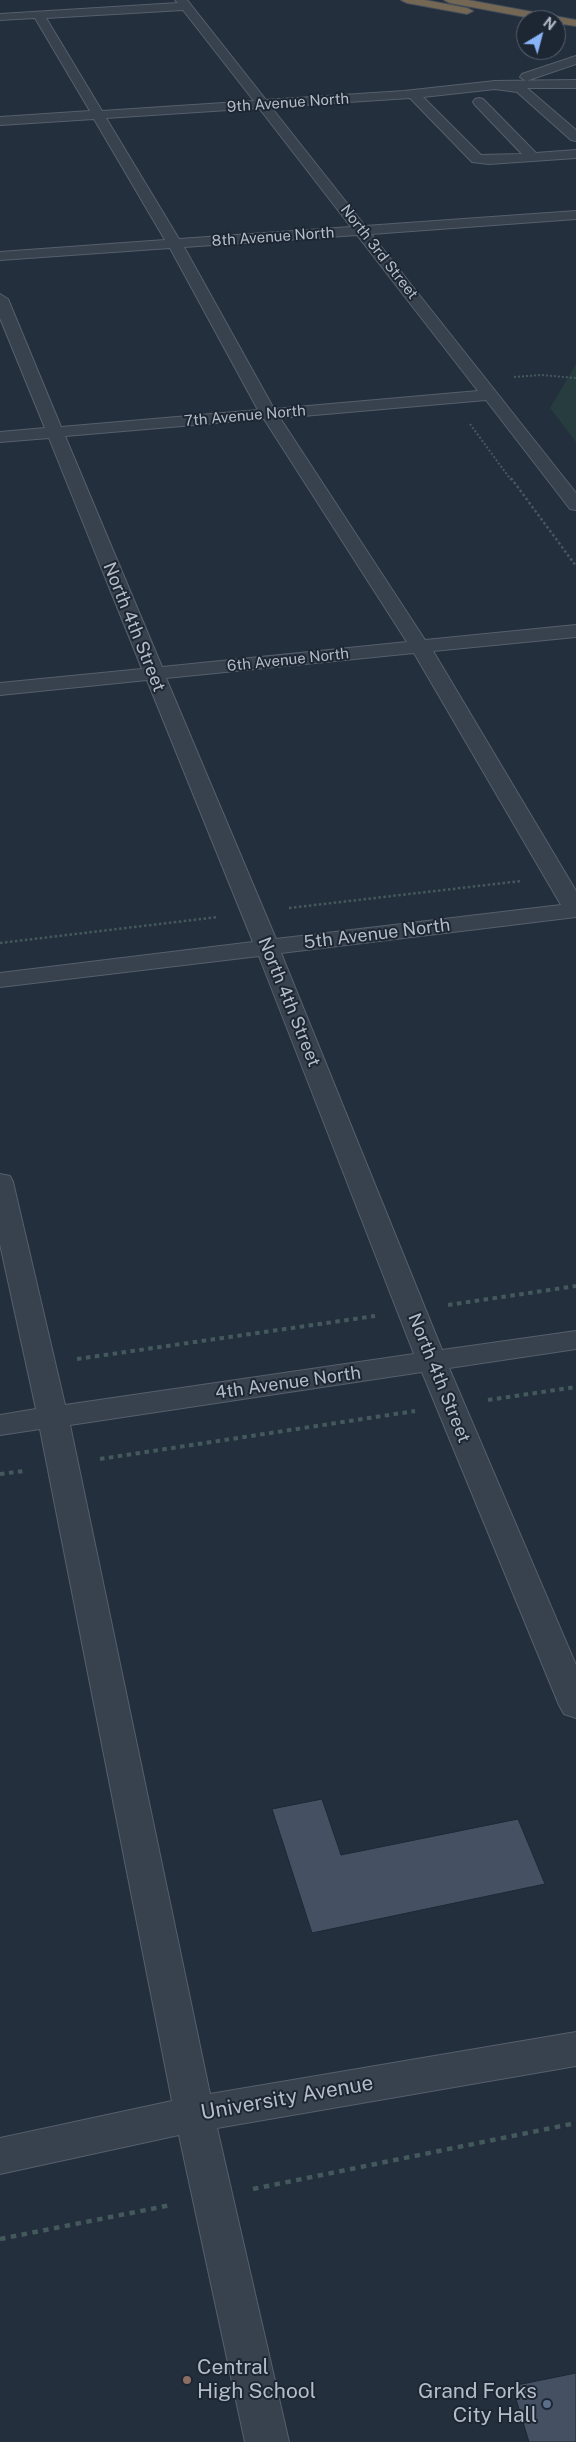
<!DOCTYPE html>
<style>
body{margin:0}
#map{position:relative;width:576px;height:2442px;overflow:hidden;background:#242f3e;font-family:"Public Sans",sans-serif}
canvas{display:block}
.north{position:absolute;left:516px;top:10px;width:50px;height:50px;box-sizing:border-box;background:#1d2633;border:1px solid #59626f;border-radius:50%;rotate:37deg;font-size:14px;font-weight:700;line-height:20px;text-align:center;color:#b4bcc9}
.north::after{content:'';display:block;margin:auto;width:18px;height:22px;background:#8ab4f8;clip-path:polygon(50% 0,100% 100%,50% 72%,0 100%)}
</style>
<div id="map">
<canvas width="576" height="2442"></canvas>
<div class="north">N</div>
</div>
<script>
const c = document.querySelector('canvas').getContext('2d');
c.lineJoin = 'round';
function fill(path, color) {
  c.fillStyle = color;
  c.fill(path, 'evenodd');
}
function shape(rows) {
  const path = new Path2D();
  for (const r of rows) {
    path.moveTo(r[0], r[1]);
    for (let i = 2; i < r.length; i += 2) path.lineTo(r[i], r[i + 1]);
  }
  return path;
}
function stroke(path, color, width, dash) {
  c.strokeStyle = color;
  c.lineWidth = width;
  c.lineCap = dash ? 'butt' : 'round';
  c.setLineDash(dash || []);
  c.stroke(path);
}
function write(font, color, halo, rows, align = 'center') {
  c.font = font + ' "Public Sans",sans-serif';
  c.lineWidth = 4;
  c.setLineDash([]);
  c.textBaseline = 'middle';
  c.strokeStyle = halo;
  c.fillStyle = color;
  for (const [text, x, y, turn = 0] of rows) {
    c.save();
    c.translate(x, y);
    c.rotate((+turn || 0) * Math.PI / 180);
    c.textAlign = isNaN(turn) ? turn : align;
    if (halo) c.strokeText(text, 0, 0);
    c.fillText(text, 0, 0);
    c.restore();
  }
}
fill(shape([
 [576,364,576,442,550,408]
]), '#263c3f');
const building = shape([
 [322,1799,341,1855,518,1819,545,1884,312,1933,272,1809,322,1799],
 [576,2373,576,2442,529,2442,512,2386,576,2373]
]);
fill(building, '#455162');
stroke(building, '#1f2835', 1);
const minor = shape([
 [175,0,187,0,266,100,404,91,495,81,576,80,576,88,527,88,576,130,576,141,571,140,517,92,495,89,423,97,481,155,522,154,475,105,473,102,475,99,479,98,483,99,536,153,576,150,576,158,489,164,472,162,410,98,271,107,365,226,576,211,576,219,371,234,576,493,576,510,570,509,486,400,280,418,425,640,576,625,576,637,433,651,576,891,576,917,281,953,442,1350,576,1331,576,1349,449,1368,576,1665,576,1718,564,1714,559,1705,422,1372,70,1425,210,2094,576,2032,576,2066,217,2128,289,2442,245,2442,179,2135,0,2174,0,2138,172,2101,40,1429,0,1435,0,1415,36,1409,0,1244,0,1174,10,1176,13,1182,65,1405,414,1354,259,956,0,987,0,973,253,942,147,680,0,695,0,683,142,669,49,438,0,442,0,432,45,428,0,318,0,294,8,299,61,427,258,410,170,248,0,260,0,252,165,240,94,119,0,125,0,117,90,111,35,18,0,20,0,14,178,3,175,0],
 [183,10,254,101,102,111,46,18,183,10],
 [259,108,351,227,179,239,106,118,259,108],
 [357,235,478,391,274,409,184,247,357,235],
 [264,419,407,642,162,667,65,436,264,419],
 [414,653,561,905,276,939,166,678,414,653],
 [576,56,576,64,526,81,520,77,522,74,576,56]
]);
const highway = shape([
 [401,0,425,0,467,8,473,11,467,14,407,3,401,0],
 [444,0,468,0,576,20,576,26,556,23,556,20,541,20,450,3,444,0]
]);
stroke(minor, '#565f6c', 2);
stroke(highway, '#434c59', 2);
stroke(shape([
 [514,377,541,375,576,378],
 [470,424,511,480]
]), '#44595c', 2, [2, 2]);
stroke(shape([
 [511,478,576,566],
 [289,908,521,881],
 [0,943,218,917]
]), '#44595c', 2.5, [2.5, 2.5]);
stroke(shape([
 [448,1305,576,1286],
 [77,1359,375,1316],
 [488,1400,576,1387],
 [100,1459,415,1411],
 [0,1474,24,1471]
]), '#44595c', 4, [4.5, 4.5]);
stroke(shape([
 [253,2189,576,2123],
 [0,2239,171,2205]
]), '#44595c', 4.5, [5.5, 5.5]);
fill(minor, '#38414e');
fill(highway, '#746855');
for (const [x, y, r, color] of [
 [187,2380,5,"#8d6e63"],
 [547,2404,5,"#5c6f8a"]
]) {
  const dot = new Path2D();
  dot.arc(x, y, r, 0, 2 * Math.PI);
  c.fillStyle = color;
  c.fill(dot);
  stroke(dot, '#1d2633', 2);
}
write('15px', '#b4bcc9', '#1d2633', [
 ["9th Avenue North",288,103,-4],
 ["8th Avenue North",273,237,-4],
 ["North 3rd Street",379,252,52],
 ["7th Avenue North",245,416,-5],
 ["6th Avenue North",288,660,-6]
]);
write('18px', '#b4bcc9', '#1d2633', [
 ["North 4th Street",134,627,68],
 ["5th Avenue North",377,934,-7],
 ["North 4th Street",289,1002,68],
 ["North 4th Street",439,1378,68],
 ["4th Avenue North",288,1383,-8]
]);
write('21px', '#b4bcc9', '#1d2633', [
 ["University Avenue",287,2098,-10]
]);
write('21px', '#b4bcc9', '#1d2633', [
 ["Central",197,2368],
 ["High School",197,2392],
 ["Grand Forks",537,2392,"right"],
 ["City Hall",537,2416,"right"]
], 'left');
</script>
